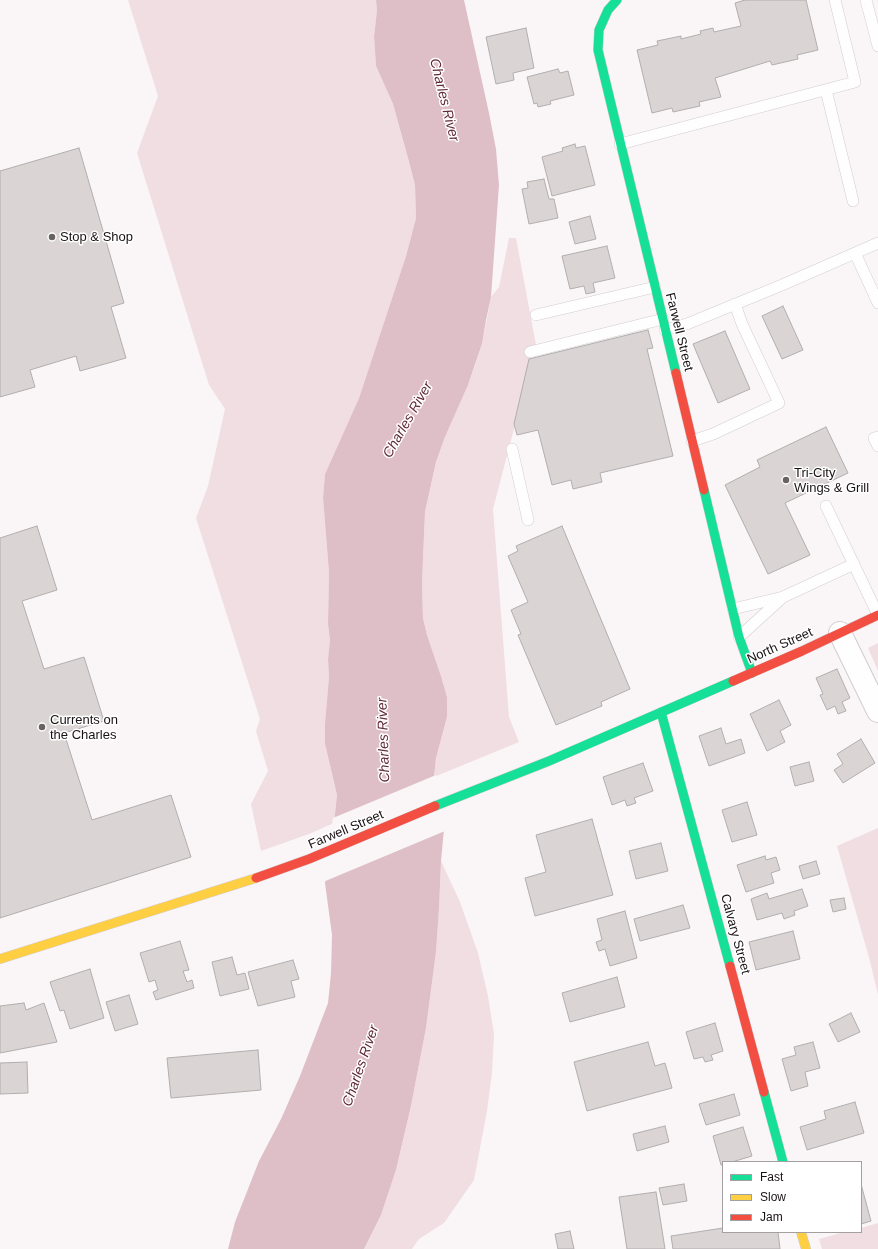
<!DOCTYPE html>
<style>
body{margin:0}
#map{position:relative;width:878px;height:1249px;overflow:hidden;background:#faf6f7;font-family:Arial,sans-serif}
canvas{display:block}
.legend{position:absolute;left:722px;top:1161px;width:140px;height:72px;box-sizing:border-box;background:#fff;border:1px solid #a3a0a1;margin:0;padding:5px 7px;list-style:none;font-size:12px;color:#191214}
.legend li{display:flex;align-items:center;gap:8px;height:20px}
.legend b{width:20px;border:1px solid #a3a0a1}
</style>
<div id="map">
<canvas width="878" height="1249"></canvas>
<ul class="legend">
<li><b style="height:5px;background:#16e098"></b>Fast</li>
<li><b style="height:5px;background:#ffcf43"></b>Slow</li>
<li><b style="height:5px;background:#f24e42"></b>Jam</li>
</ul>
</div>
<script>
const c = document.querySelector('canvas').getContext('2d');
c.lineJoin = 'round';
function fill(path, color) {
  c.fillStyle = color;
  c.fill(path, 'evenodd');
}
function shape(rows) {
  const path = new Path2D();
  for (const r of rows) {
    path.moveTo(r[0], r[1]);
    for (let i = 2; i < r.length; i += 2) path.lineTo(r[i], r[i + 1]);
  }
  return path;
}
function stroke(path, color, width, dash) {
  c.strokeStyle = color;
  c.lineWidth = width;
  c.lineCap = dash ? 'butt' : 'round';
  c.setLineDash(dash || []);
  c.stroke(path);
}
function write(font, color, halo, rows, align = 'center') {
  c.font = font + ' Arial,sans-serif';
  c.lineWidth = 3;
  c.setLineDash([]);
  c.textBaseline = 'middle';
  c.strokeStyle = halo;
  c.fillStyle = color;
  for (const [text, x, y, turn = 0] of rows) {
    c.save();
    c.translate(x, y);
    c.rotate((+turn || 0) * Math.PI / 180);
    c.textAlign = isNaN(turn) ? turn : align;
    if (halo) c.strokeText(text, 0, 0);
    c.fillText(text, 0, 0);
    c.restore();
  }
}
fill(shape([
 [128,0,376,0,377,10,374,37,376,66,393,104,415,185,416,218,406,256,359,398,325,474,323,498,329,573,328,624,330,640,328,659,329,677,325,723,325,744,337,795,334,823,309,834,261,851,251,804,268,771,256,731,260,719,196,518,208,486,225,409,209,385,137,153,158,96],
 [509,238,516,238,536,345,493,509,509,717,519,742,434,777,436,758,447,717,447,697,441,676,427,635,423,618,422,583,425,512,436,462,445,437,468,385,476,363,482,344,491,297,499,287],
 [878,643,878,671,868,648],
 [878,828,878,995,870,961,837,846],
 [441,861,460,902,478,953,488,996,494,1034,492,1073,487,1111,474,1180,444,1223,419,1239,412,1249,364,1249,381,1215,396,1170,411,1106,426,1028,436,952,439,909],
 [878,1223,878,1249,822,1249,819,1239,844,1232,861,1232,861,1228]
]), '#f1dee2');
fill(shape([
 [376,0,464,0,489,113,496,149,499,185,491,297,486,320,482,344,468,385,445,437,436,462,425,512,422,583,423,618,427,635,441,676,447,697,447,717,436,758,434,777,444,829,441,861,439,909,436,952,426,1028,411,1106,396,1170,381,1215,364,1249,228,1249,235,1222,259,1161,281,1119,300,1076,328,1003,331,973,332,935,325,883,334,823,337,795,325,744,325,723,329,677,328,659,330,640,328,624,329,573,323,498,325,474,359,398,406,256,416,218,415,185,409,162,393,104,376,66,374,37,377,10]
]), '#dfbfc7');
fill(shape([
 [436,775,445,831,323,882,333,818]
]), '#faf6f7');
const building = shape([
 [745,0,806,0,818,50,797,55,798,59,772,65,770,61,715,78,721,97,699,102,700,106,673,112,672,108,652,113,637,50,658,45,657,41,681,36,681,39,701,34,700,31,713,28,714,32,741,26,735,3,745,0],
 [526,28,534,68,513,73,514,80,496,84,486,37,526,28],
 [558,69,560,73,568,71,574,95,550,101,551,104,538,107,537,103,534,104,527,77,558,69],
 [575,144,576,148,585,146,595,185,552,196,542,157,563,151,562,148,575,144],
 [79,148,124,303,111,307,126,358,80,371,76,356,30,370,35,387,0,397,0,171,79,148],
 [544,179,549,199,554,199,558,218,529,224,522,189,528,188,527,182,544,179],
 [590,216,596,239,575,244,569,222,590,216],
 [607,246,615,278,593,283,595,292,586,294,584,286,570,289,562,256,607,246],
 [783,306,803,350,782,359,762,316,783,306],
 [648,330,653,348,647,349,673,456,600,473,602,482,573,489,571,480,552,485,538,430,517,435,514,424,529,359,648,330],
 [725,331,750,389,718,403,693,344,725,331],
 [826,427,848,473,785,503,810,555,768,574,725,485,760,467,757,460,826,427],
 [37,526,57,590,22,601,44,669,84,657,104,721,64,733,92,820,171,795,191,857,0,918,0,538,37,526],
 [562,526,630,689,601,702,602,706,556,725,518,635,521,634,511,610,528,602,508,556,518,551,516,546,562,526],
 [837,669,850,698,842,702,846,711,838,714,835,706,827,710,820,695,823,694,816,678,837,669],
 [779,700,791,725,780,731,785,742,767,751,750,714,779,700],
 [721,728,726,744,741,739,745,753,709,766,699,736,721,728],
 [861,739,875,763,843,783,834,770,843,764,837,754,861,739],
 [809,762,814,781,795,786,790,767,809,762],
 [643,763,653,791,634,798,636,803,627,806,625,800,612,805,603,777,643,763],
 [747,802,757,835,732,842,722,810,747,802],
 [592,819,613,895,535,916,525,878,546,872,536,835,592,819],
 [661,843,668,871,636,879,629,851,661,843],
 [765,856,766,860,776,857,780,870,771,873,774,883,746,892,737,865,765,856],
 [816,861,820,874,803,879,799,866,816,861],
 [802,889,808,906,794,911,795,915,784,919,782,913,757,920,751,899,767,893,769,899,802,889],
 [844,898,846,909,833,912,830,900,844,898],
 [683,905,690,928,640,941,634,919,683,905],
 [625,911,637,958,610,966,605,949,599,951,596,942,602,940,597,919,625,911],
 [793,931,800,959,756,970,749,942,793,931],
 [180,941,189,970,183,971,187,982,192,980,194,988,156,1000,153,992,158,990,155,980,149,982,140,953,180,941],
 [232,957,237,975,245,973,249,989,220,996,212,962,232,957],
 [293,960,299,979,291,981,295,997,258,1006,248,972,293,960],
 [90,969,104,1018,70,1029,64,1010,60,1011,50,982,90,969],
 [617,977,625,1007,570,1022,562,993,617,977],
 [129,995,138,1024,115,1031,106,1002,129,995],
 [24,1003,26,1010,44,1003,57,1042,0,1053,0,1006,24,1003],
 [851,1013,860,1032,838,1042,829,1024,851,1013],
 [715,1023,723,1051,711,1055,713,1060,705,1062,703,1057,694,1059,686,1032,715,1023],
 [648,1042,655,1066,665,1063,672,1088,587,1111,574,1062,648,1042],
 [813,1042,820,1068,805,1072,808,1086,791,1091,782,1059,796,1055,794,1047,813,1042],
 [258,1050,261,1090,171,1098,167,1058,258,1050],
 [27,1062,28,1093,0,1094,0,1063,27,1062],
 [734,1094,740,1115,706,1125,699,1104,734,1094],
 [855,1102,864,1133,807,1150,800,1127,826,1119,824,1111,855,1102],
 [665,1126,669,1142,637,1151,633,1134,665,1126],
 [743,1127,752,1156,732,1162,723,1162,723,1165,721,1165,713,1136,743,1127],
 [684,1184,687,1201,663,1205,659,1188,684,1184],
 [861,1184,871,1221,861,1224,861,1184],
 [656,1192,665,1249,627,1249,619,1197,656,1192],
 [723,1228,723,1232,778,1232,780,1249,673,1249,671,1236,723,1228],
 [570,1231,574,1249,558,1249,555,1234,570,1231]
]);
fill(building, '#dad4d5');
stroke(building, '#b2adae', 1);
const lane = shape([
 [866,0,878,46],
 [826,90,853,201],
 [620,144,855,82,835,0],
 [855,253,878,303],
 [536,315,655,287],
 [665,330,687,324,782,285,878,243],
 [530,352,663,319],
 [878,437,874,438,878,446],
 [692,441,713,434,779,403,742,324,735,304],
 [512,449,528,520],
 [826,506,878,615],
 [733,609,783,597,854,564],
 [739,637,782,598]
]);
const street = shape([
 [840,633,878,711]
]);
const fast = shape([
 [617,0,608,10,599,30,598,50,676,373],
 [704,490,739,637,752,673],
 [661,712,730,966],
 [435,806,549,761,733,681],
 [764,1092,783,1162]
]);
const slow = shape([
 [0,959,256,878],
 [801,1232,806,1249]
]);
const jam = shape([
 [676,373,704,490],
 [733,681,802,651,878,615],
 [256,878,309,859,435,806],
 [730,966,764,1092]
]);
stroke(lane, '#d3cdcf', 12);
stroke(street, '#d3cdcf', 24);
stroke(fast, '#d3cdcf', 10);
stroke(slow, '#d3cdcf', 10);
stroke(jam, '#d3cdcf', 10);
stroke(lane, '#fefefe', 11);
stroke(street, '#fefefe', 22);
stroke(fast, '#16e098', 9);
stroke(slow, '#ffcf43', 9);
stroke(jam, '#f24e42', 9);
for (const [x, y, r, color] of [
 [52,237,4,"#686263"],
 [786,480,4,"#686263"],
 [42,727,4,"#686263"]
]) {
  const dot = new Path2D();
  dot.arc(x, y, r, 0, 2 * Math.PI);
  c.fillStyle = color;
  c.fill(dot);
  stroke(dot, '#fff', 1.5);
}
write('13px', '#191214', '#fff', [
 ["Stop & Shop",60,237],
 ["Tri-City",794,473],
 ["Wings & Grill",794,488],
 ["Currents on",50,720],
 ["the Charles",50,735]
], 'left');
write('13px', '#191214', '#fff', [
 ["Farwell Street",679,332,76],
 ["North Street",780,646,-24],
 ["Farwell Street",346,830,-23],
 ["Calvary Street",735,934,75]
]);
write('italic 14px', '#61293a', '#fff', [
 ["Charles River",444,100,76],
 ["Charles River",408,420,-60],
 ["Charles River",384,740,-92],
 ["Charles River",361,1066,-71]
]);
</script>
